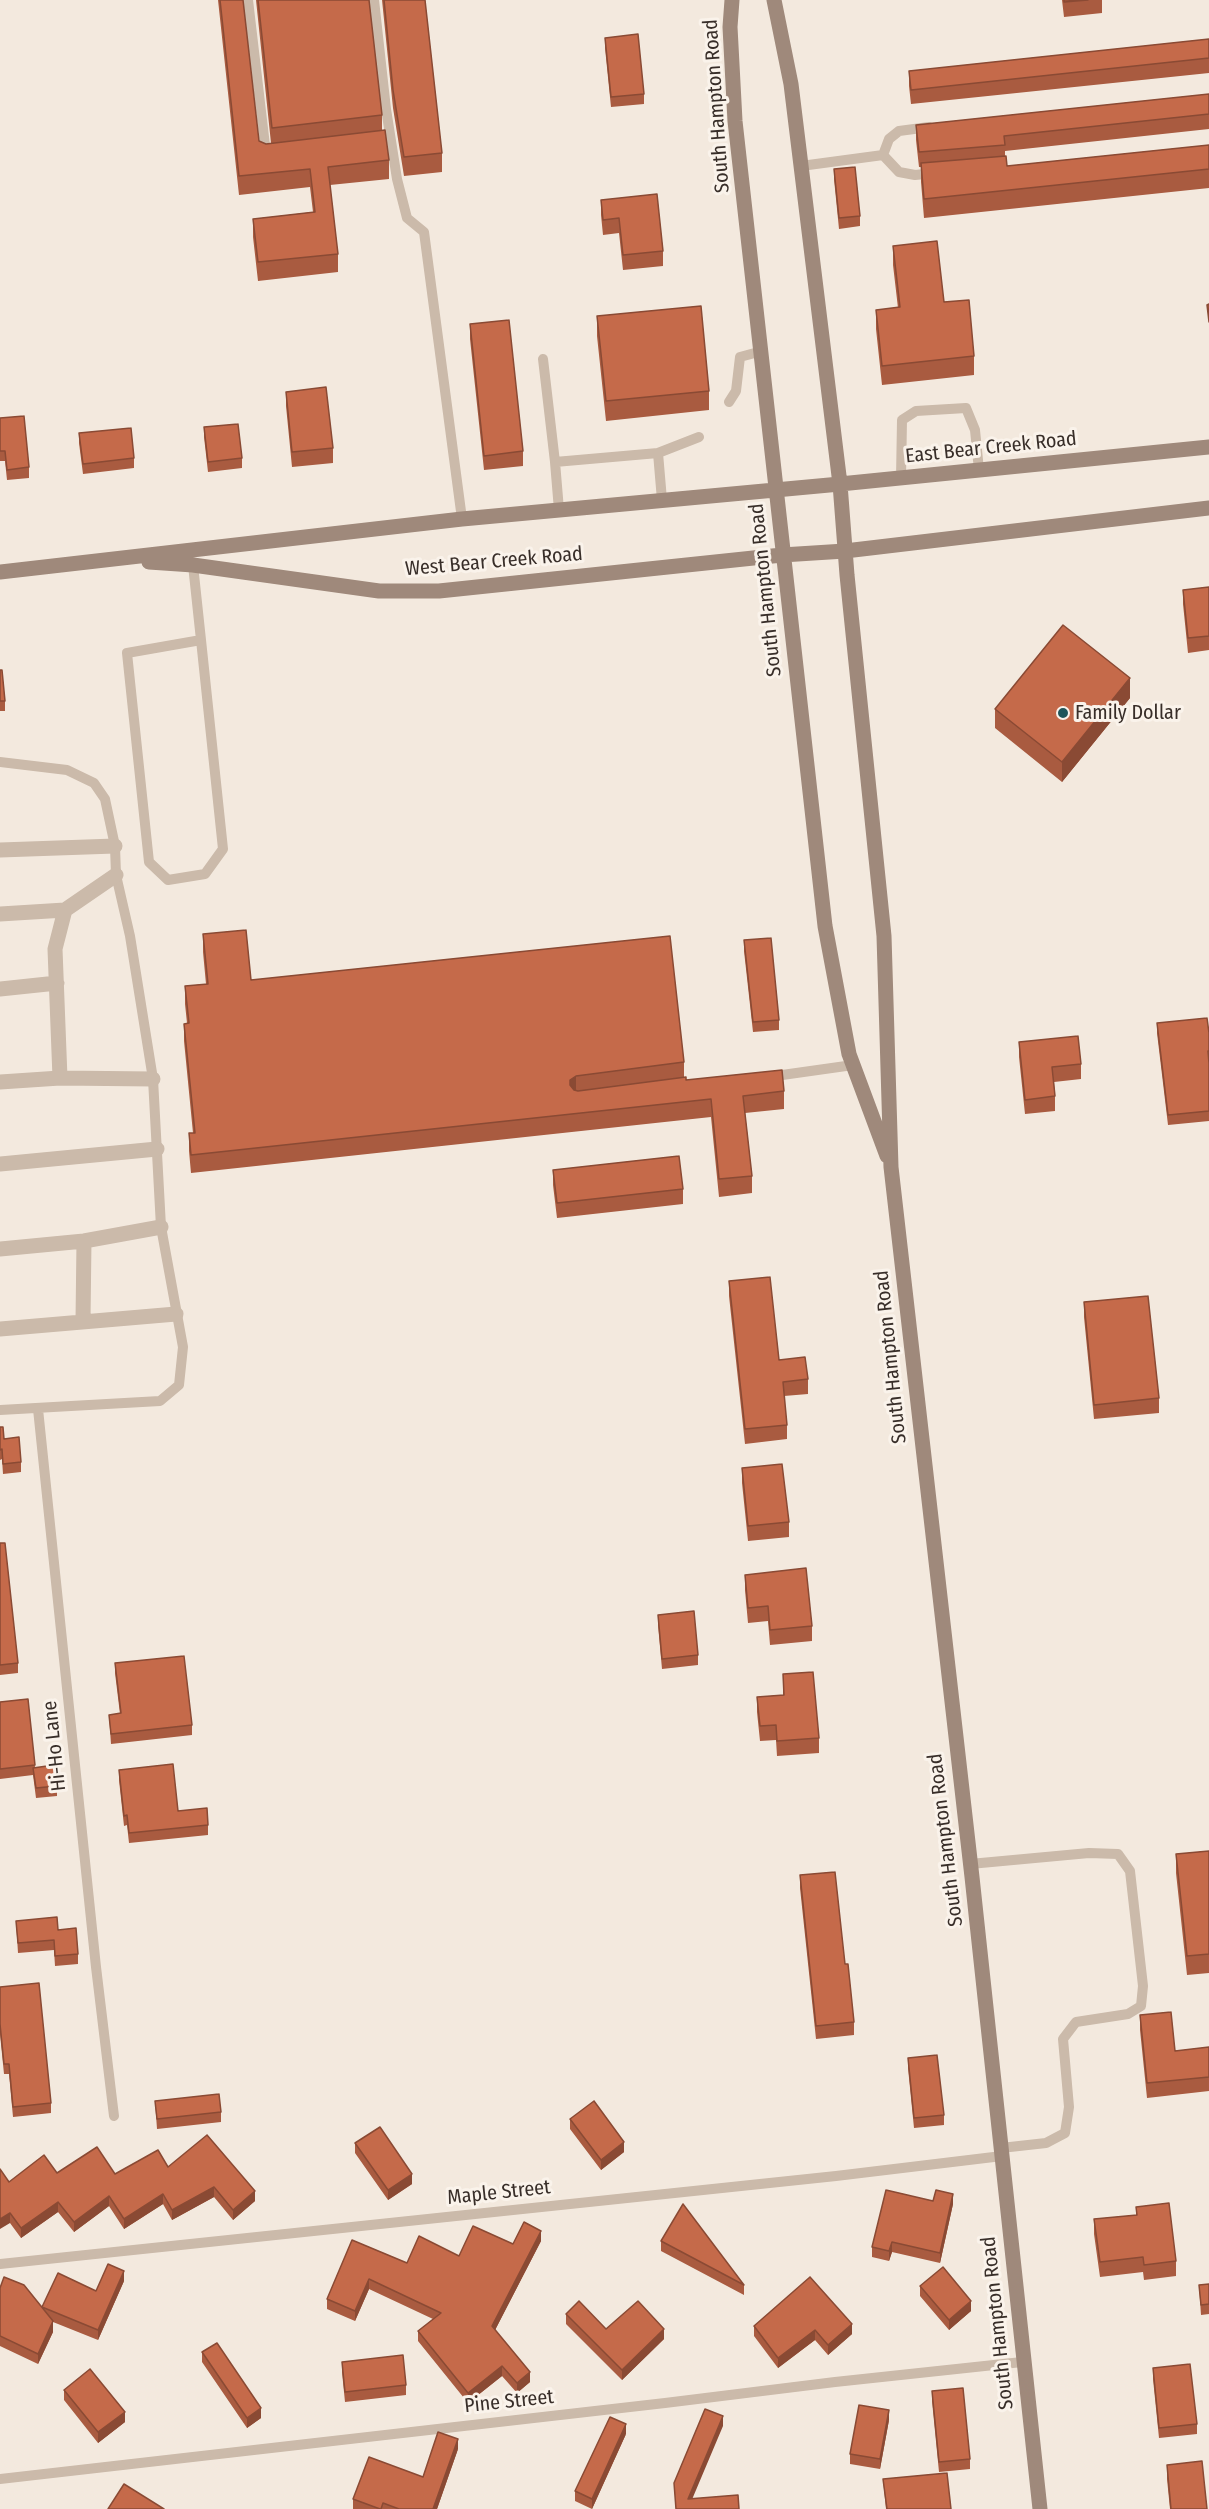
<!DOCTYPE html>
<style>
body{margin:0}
canvas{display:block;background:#f3e9de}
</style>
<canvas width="1209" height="2509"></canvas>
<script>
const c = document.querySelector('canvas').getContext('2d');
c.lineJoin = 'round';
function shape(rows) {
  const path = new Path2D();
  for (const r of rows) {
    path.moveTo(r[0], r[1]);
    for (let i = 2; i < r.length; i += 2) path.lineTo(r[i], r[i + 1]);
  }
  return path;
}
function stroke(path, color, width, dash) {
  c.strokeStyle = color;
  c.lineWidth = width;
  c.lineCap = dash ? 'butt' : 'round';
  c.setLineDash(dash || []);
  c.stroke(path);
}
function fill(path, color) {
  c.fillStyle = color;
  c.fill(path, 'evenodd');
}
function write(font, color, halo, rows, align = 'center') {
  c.font = font + ' "Fira Sans Condensed",sans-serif';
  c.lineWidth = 6;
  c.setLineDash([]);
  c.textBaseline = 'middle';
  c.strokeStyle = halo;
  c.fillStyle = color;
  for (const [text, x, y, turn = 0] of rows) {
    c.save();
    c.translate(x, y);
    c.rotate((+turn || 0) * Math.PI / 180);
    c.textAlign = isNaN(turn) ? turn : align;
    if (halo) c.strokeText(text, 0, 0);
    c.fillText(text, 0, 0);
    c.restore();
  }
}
stroke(shape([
 [248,0,266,154],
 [374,0,386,109,397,179,407,218,424,232,462,519],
 [883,155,889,139,899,131,929,127],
 [883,155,899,172,915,175,934,173],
 [801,166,883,155],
 [543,359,555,462],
 [729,402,736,391,740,357,762,351],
 [901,478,902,420,916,411,966,408,975,430,979,470],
 [662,500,658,453,699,437],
 [559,510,555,462,658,453],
 [193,565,201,640,223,849,205,874,168,880,149,862,127,653,201,640],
 [0,762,67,770,94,783,105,799,115,846,116,875,130,936,153,1079,161,1227,183,1347,179,1385,160,1401,0,1410],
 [768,1077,853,1065],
 [38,1409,96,1967,114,2116],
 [970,1864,1089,1853,1118,1854,1130,1871,1143,1986,1141,2006,1128,2014,1076,2022,1063,2039,1069,2107,1065,2133,1046,2143,1001,2148],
 [0,2264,836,2176,1002,2156],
 [0,2479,665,2403,835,2382,1022,2362]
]), '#cbbaaa', 10);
stroke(shape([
 [0,850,115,846],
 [0,914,65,910,116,875],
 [0,989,57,983],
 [60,1078,55,949,65,910],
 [0,1082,60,1078,153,1079],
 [0,1164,157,1149],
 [0,1249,84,1241,161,1227],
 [83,1320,84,1241],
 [0,1329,176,1314]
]), '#cbbaaa', 15);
stroke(shape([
 [732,0,730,27,735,121,825,926,849,1054,887,1156],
 [774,0,791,84,840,484,847,575,884,936,891,1167,972,1877,1040,2509],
 [149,562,193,565,379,591,439,591,782,555,845,551,1209,508],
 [0,572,462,519,840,484,1209,447]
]), '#9f897b', 15);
fill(shape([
 [218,0,243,0,259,141,266,144,271,143,256,0,369,0,382,115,382,130,389,160,389,179,330,185,338,254,338,272,258,281,253,237,253,219,313,212,310,187,239,195],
 [382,0,425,0,442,153,442,172,404,176,393,108],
 [1062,0,1102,0,1102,13,1064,17],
 [605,38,644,94,644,104,611,107,605,48],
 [1209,39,1209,73,911,104,909,86,909,71],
 [1209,94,1209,129,1005,151,1005,156,1007,166,1209,145,1209,188,924,218,921,182,921,167,919,167,916,140,916,125],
 [834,169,860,216,860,226,839,229,834,179],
 [601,200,663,251,663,266,623,270,619,233,603,235,601,215],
 [893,246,944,302,974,356,974,375,882,385,876,329,876,310,898,308,893,265],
 [597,316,709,391,709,410,606,421,597,336],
 [470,324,523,451,523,466,484,470,470,339],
 [286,392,333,448,333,463,292,467,286,406],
 [0,418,29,467,29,478,7,480,5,461,0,461],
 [204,427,242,458,242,468,208,472,204,437],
 [79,433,134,458,134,468,83,474,79,443],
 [1209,587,1209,650,1188,653,1183,604,1183,590],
 [0,670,5,701,5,711,0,711],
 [1130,698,1062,782,995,728,995,709],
 [203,934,251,980,684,1062,684,1077,686,1080,784,1091,784,1109,745,1113,752,1176,752,1193,719,1197,711,1117,191,1173,189,1151,189,1133,193,1133,184,1041,184,1024,187,1023,185,1004,185,986,206,984,203,952],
 [744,940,779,1020,779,1030,753,1032,744,951],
 [1157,1023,1209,1033,1209,1121,1168,1125,1157,1033],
 [1019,1042,1081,1064,1081,1079,1054,1082,1055,1096,1055,1111,1025,1114,1019,1057],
 [553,1170,683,1189,683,1204,557,1218,553,1185],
 [729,1281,779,1360,808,1379,808,1394,784,1396,787,1425,787,1439,745,1444,729,1296],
 [1084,1302,1159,1398,1159,1413,1094,1419,1084,1317],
 [0,1427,4,1439,21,1462,21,1472,3,1474,2,1459,0,1460],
 [742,1468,789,1522,789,1537,748,1541,742,1483],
 [0,1543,18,1663,18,1673,0,1675],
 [745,1575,812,1626,812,1641,770,1645,768,1621,748,1623,745,1590],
 [658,1615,698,1655,698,1665,662,1669,658,1625],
 [115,1663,192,1725,192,1735,111,1744,109,1715,120,1714,115,1673],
 [783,1674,819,1738,819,1753,777,1756,776,1740,760,1741,757,1712,757,1697,783,1695],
 [28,1699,35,1767,57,1786,57,1796,36,1798,33,1775,0,1779,0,1702],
 [119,1770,178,1811,208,1825,208,1835,129,1843,127,1825,124,1826,119,1780],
 [1209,1851,1209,1973,1187,1975,1176,1873,1176,1854],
 [800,1875,845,1964,854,2022,854,2035,816,2039,800,1888],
 [16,1921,58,1930,78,1954,78,1964,55,1966,54,1950,18,1953],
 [0,1987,51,2103,51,2113,13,2117,9,2074,4,2074,0,2034],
 [1140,2015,1175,2051,1209,2047,1209,2091,1147,2098,1140,2030],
 [908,2058,944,2115,944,2125,914,2128,908,2068],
 [155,2101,221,2112,221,2122,157,2129],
 [570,2119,624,2152,601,2170,570,2129],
 [355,2143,412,2184,388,2200,355,2153],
 [168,2167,255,2201,233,2220,214,2197,172,2220,163,2204,124,2229,109,2206,74,2232,58,2212,21,2238,10,2223,9,2182,57,2173,115,2174],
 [933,2201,953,2204,940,2263,892,2252,889,2261,872,2257,872,2247],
 [1136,2207,1176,2261,1176,2276,1144,2280,1143,2272,1100,2277,1094,2234,1094,2219,1136,2215],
 [352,2240,407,2263,459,2256,513,2244,541,2241,495,2330,530,2382,517,2393,502,2376,468,2403,418,2341,418,2331,433,2319,369,2289,355,2321,327,2309,327,2299],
 [661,2241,744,2285,744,2295,661,2251],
 [124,2281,98,2340,53,2322,53,2332,38,2364,0,2346,0,2288,42,2307,96,2291],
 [1209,2284,1209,2314,1201,2315,1199,2285],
 [920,2286,971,2311,949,2330,920,2296],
 [566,2314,606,2329,664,2339,622,2380,566,2324],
 [754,2326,852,2334,828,2355,815,2340,778,2368,754,2336],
 [202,2352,261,2418,247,2428,202,2362],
 [342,2362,406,2385,406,2395,345,2402,342,2372],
 [1153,2368,1197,2424,1197,2434,1159,2438,1153,2379],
 [64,2390,125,2422,98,2443,64,2400],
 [932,2391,970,2459,970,2469,939,2472,932,2401],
 [889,2420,880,2469,850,2464,850,2454],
 [626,2434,592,2509,575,2501,575,2491],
 [458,2449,437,2509,353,2509,353,2499,423,2477],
 [1167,2465,1207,2509,1170,2509,1167,2479],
 [883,2479,951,2509,886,2509]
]), '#a95b40');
fill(shape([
 [1130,678,1130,698,1062,782,1062,762],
 [576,1076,576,1094,570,1085,570,1080],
 [624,2142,624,2152,601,2170,601,2160],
 [412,2174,412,2184,388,2200,388,2190],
 [214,2187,214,2197,172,2220,172,2210],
 [255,2191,255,2201,233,2220,233,2210],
 [163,2194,163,2204,124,2229,124,2219],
 [953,2194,953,2204,940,2263,940,2253],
 [109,2196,109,2206,74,2232,74,2222],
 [58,2202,58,2212,21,2238,21,2228],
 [10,2213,10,2223,0,2229,0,2219],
 [541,2231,541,2241,492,2336,492,2326],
 [892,2242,892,2252,889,2261,889,2251],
 [124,2271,124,2281,98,2340,98,2330],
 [369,2279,369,2289,355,2321,355,2311],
 [971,2301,971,2311,949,2330,949,2320],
 [53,2321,53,2332,38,2364,38,2354],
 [852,2324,852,2334,828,2355,828,2345],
 [664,2329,664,2339,622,2380,622,2370],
 [815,2330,815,2340,778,2368,778,2358],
 [502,2366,502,2376,468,2403,468,2393],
 [530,2372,530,2382,517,2393,517,2383],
 [261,2408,261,2418,247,2428,247,2418],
 [889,2410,889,2420,880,2469,880,2459],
 [125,2412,125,2422,98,2443,98,2432],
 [723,2416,723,2426,688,2509,688,2499],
 [626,2424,626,2434,592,2509,592,2499],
 [458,2439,458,2449,437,2509,433,2509]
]), '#8a4a34');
const building = shape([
 [220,0,243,0,259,141,266,144,385,130,389,160,328,167,338,254,258,262,253,219,315,212,310,169,239,176,220,0],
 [258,0,369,0,382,115,272,128,258,0],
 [384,0,425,0,442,153,404,157,393,90,384,0],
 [1064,0,1088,0,1064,2,1064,0],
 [638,34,644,94,611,97,605,38,638,34],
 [1209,39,1209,58,911,90,909,71,1209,39],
 [1209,94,1209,114,1004,136,1005,145,919,152,916,125,1209,94],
 [1209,145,1209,169,924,199,921,163,1006,156,1007,166,1209,145],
 [855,167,860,216,839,218,834,169,855,167],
 [657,194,663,251,623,255,619,218,603,220,601,200,657,194],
 [937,241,944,302,969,300,974,356,882,366,876,310,900,307,893,246,937,241],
 [1209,304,1209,322,1207,305,1209,304],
 [701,306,709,391,606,401,597,316,701,306],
 [509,320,523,451,484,456,470,324,509,320],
 [326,387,333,448,292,452,286,392,326,387],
 [24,416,29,467,7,470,5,451,0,451,0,418,24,416],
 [238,424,242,458,208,462,204,427,238,424],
 [131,428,134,458,83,464,79,433,131,428],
 [1209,587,1209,636,1188,638,1183,590,1209,587],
 [1063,625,1130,678,1062,762,995,709,1063,625],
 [0,670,2,670,5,701,0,701,0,670],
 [246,930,251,980,670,936,684,1062,576,1076,570,1080,570,1085,574,1090,578,1091,686,1077,686,1080,782,1070,784,1091,743,1096,752,1176,719,1179,711,1099,191,1155,189,1133,195,1133,184,1024,189,1023,185,986,208,984,203,934,246,930],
 [771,938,779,1020,753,1022,744,940,771,938],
 [1207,1018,1209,1033,1209,1051,1208,1051,1209,1063,1209,1111,1168,1115,1157,1023,1207,1018],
 [1078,1036,1081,1064,1052,1067,1055,1096,1025,1100,1019,1042,1078,1036],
 [679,1156,683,1189,557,1203,553,1170,679,1156],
 [770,1277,779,1360,805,1357,808,1379,783,1382,787,1425,745,1429,729,1281,770,1277],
 [1148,1296,1159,1398,1094,1405,1084,1302,1148,1296],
 [0,1427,3,1427,4,1439,19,1437,21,1462,3,1464,2,1449,0,1450,0,1427],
 [782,1464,789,1522,748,1526,742,1468,782,1464],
 [0,1543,5,1543,18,1663,0,1665,0,1543],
 [806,1568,812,1626,770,1630,768,1606,748,1608,745,1575,806,1568],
 [694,1611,698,1655,662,1659,658,1615,694,1611],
 [184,1656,192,1725,111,1734,109,1715,121,1713,115,1663,184,1656],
 [813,1672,819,1738,777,1741,776,1725,760,1726,757,1697,784,1695,783,1674,813,1672],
 [28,1699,35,1765,0,1769,0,1702,28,1699],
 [173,1764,178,1811,207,1808,208,1825,129,1833,127,1815,124,1816,119,1770,173,1764],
 [54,1765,57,1786,36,1788,33,1768,54,1765],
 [1209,1851,1209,1954,1187,1956,1176,1854,1209,1851],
 [835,1872,845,1964,848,1964,854,2022,816,2026,800,1875,835,1872],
 [57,1917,58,1930,76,1928,78,1954,55,1956,54,1940,18,1943,16,1921,57,1917],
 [39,1983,51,2103,13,2107,9,2064,4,2064,0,2024,0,1987,39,1983],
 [1171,2012,1175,2051,1209,2047,1209,2077,1147,2083,1140,2015,1171,2012],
 [937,2055,944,2115,914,2118,908,2058,937,2055],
 [219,2094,221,2112,157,2119,155,2101,219,2094],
 [594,2101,624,2142,601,2160,570,2119,594,2101],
 [380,2127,412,2174,388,2190,355,2143,380,2127],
 [207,2135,255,2191,233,2210,214,2187,172,2210,163,2194,124,2219,109,2196,74,2222,58,2202,21,2228,10,2213,0,2219,0,2169,9,2182,44,2155,57,2173,97,2147,115,2174,158,2150,168,2167,207,2135],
 [886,2190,933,2201,936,2190,953,2194,940,2253,892,2242,889,2251,872,2247,886,2190],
 [1169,2203,1176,2261,1144,2265,1143,2257,1100,2262,1094,2219,1137,2215,1136,2207,1169,2203],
 [683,2204,744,2285,661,2241,683,2204],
 [524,2222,541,2231,492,2326,530,2372,517,2383,502,2366,468,2393,418,2331,441,2313,369,2279,355,2311,327,2299,352,2240,407,2263,419,2236,459,2256,473,2226,513,2244,524,2222],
 [108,2264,124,2271,98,2330,42,2307,58,2273,96,2291,108,2264],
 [943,2267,971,2301,949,2320,920,2286,943,2267],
 [4,2277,24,2285,53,2321,38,2354,0,2336,0,2288,4,2277],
 [810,2277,852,2324,828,2345,815,2330,778,2358,754,2326,810,2277],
 [1209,2284,1209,2304,1201,2305,1199,2285,1209,2284],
 [579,2301,606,2329,638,2301,664,2329,622,2370,566,2314,579,2301],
 [217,2343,261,2408,247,2418,202,2352,217,2343],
 [403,2355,406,2385,345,2392,342,2362,403,2355],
 [1190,2364,1197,2424,1159,2428,1153,2368,1190,2364],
 [90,2369,125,2412,98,2432,64,2390,90,2369],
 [963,2388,970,2459,939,2462,932,2391,963,2388],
 [859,2405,889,2410,880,2459,850,2454,859,2405],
 [705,2409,723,2416,688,2499,738,2495,739,2509,676,2509,674,2483,705,2409],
 [610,2417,626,2424,592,2499,575,2491,610,2417],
 [438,2432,458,2439,433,2509,399,2509,383,2503,381,2509,380,2509,353,2499,369,2457,423,2477,438,2432],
 [1202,2461,1207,2509,1171,2509,1167,2465,1202,2461],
 [947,2473,951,2509,887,2509,883,2479,947,2473],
 [124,2484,164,2509,108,2509,124,2484]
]);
fill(building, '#c56a4a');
stroke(building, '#8a4a34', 1.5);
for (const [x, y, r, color] of [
 [1063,713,6,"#1f555a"]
]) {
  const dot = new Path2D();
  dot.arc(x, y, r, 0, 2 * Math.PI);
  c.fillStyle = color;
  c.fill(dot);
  stroke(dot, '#faf3eb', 2);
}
write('20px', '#382e29', '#faf3eb', [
 ["South Hampton Road",717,106,-94],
 ["East Bear Creek Road",991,448,-6],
 ["West Bear Creek Road",494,562,-5],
 ["South Hampton Road",766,590,-96],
 ["South Hampton Road",891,1357,-96],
 ["Hi-Ho Lane",55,1746,-96],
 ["South Hampton Road",946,1840,-97],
 ["Maple Street",499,2193,-6],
 ["South Hampton Road",998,2323,-96],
 ["Pine Street",509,2402,-6]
]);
write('20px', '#382e29', '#faf3eb', [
 ["Family Dollar",1075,713]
], 'left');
</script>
